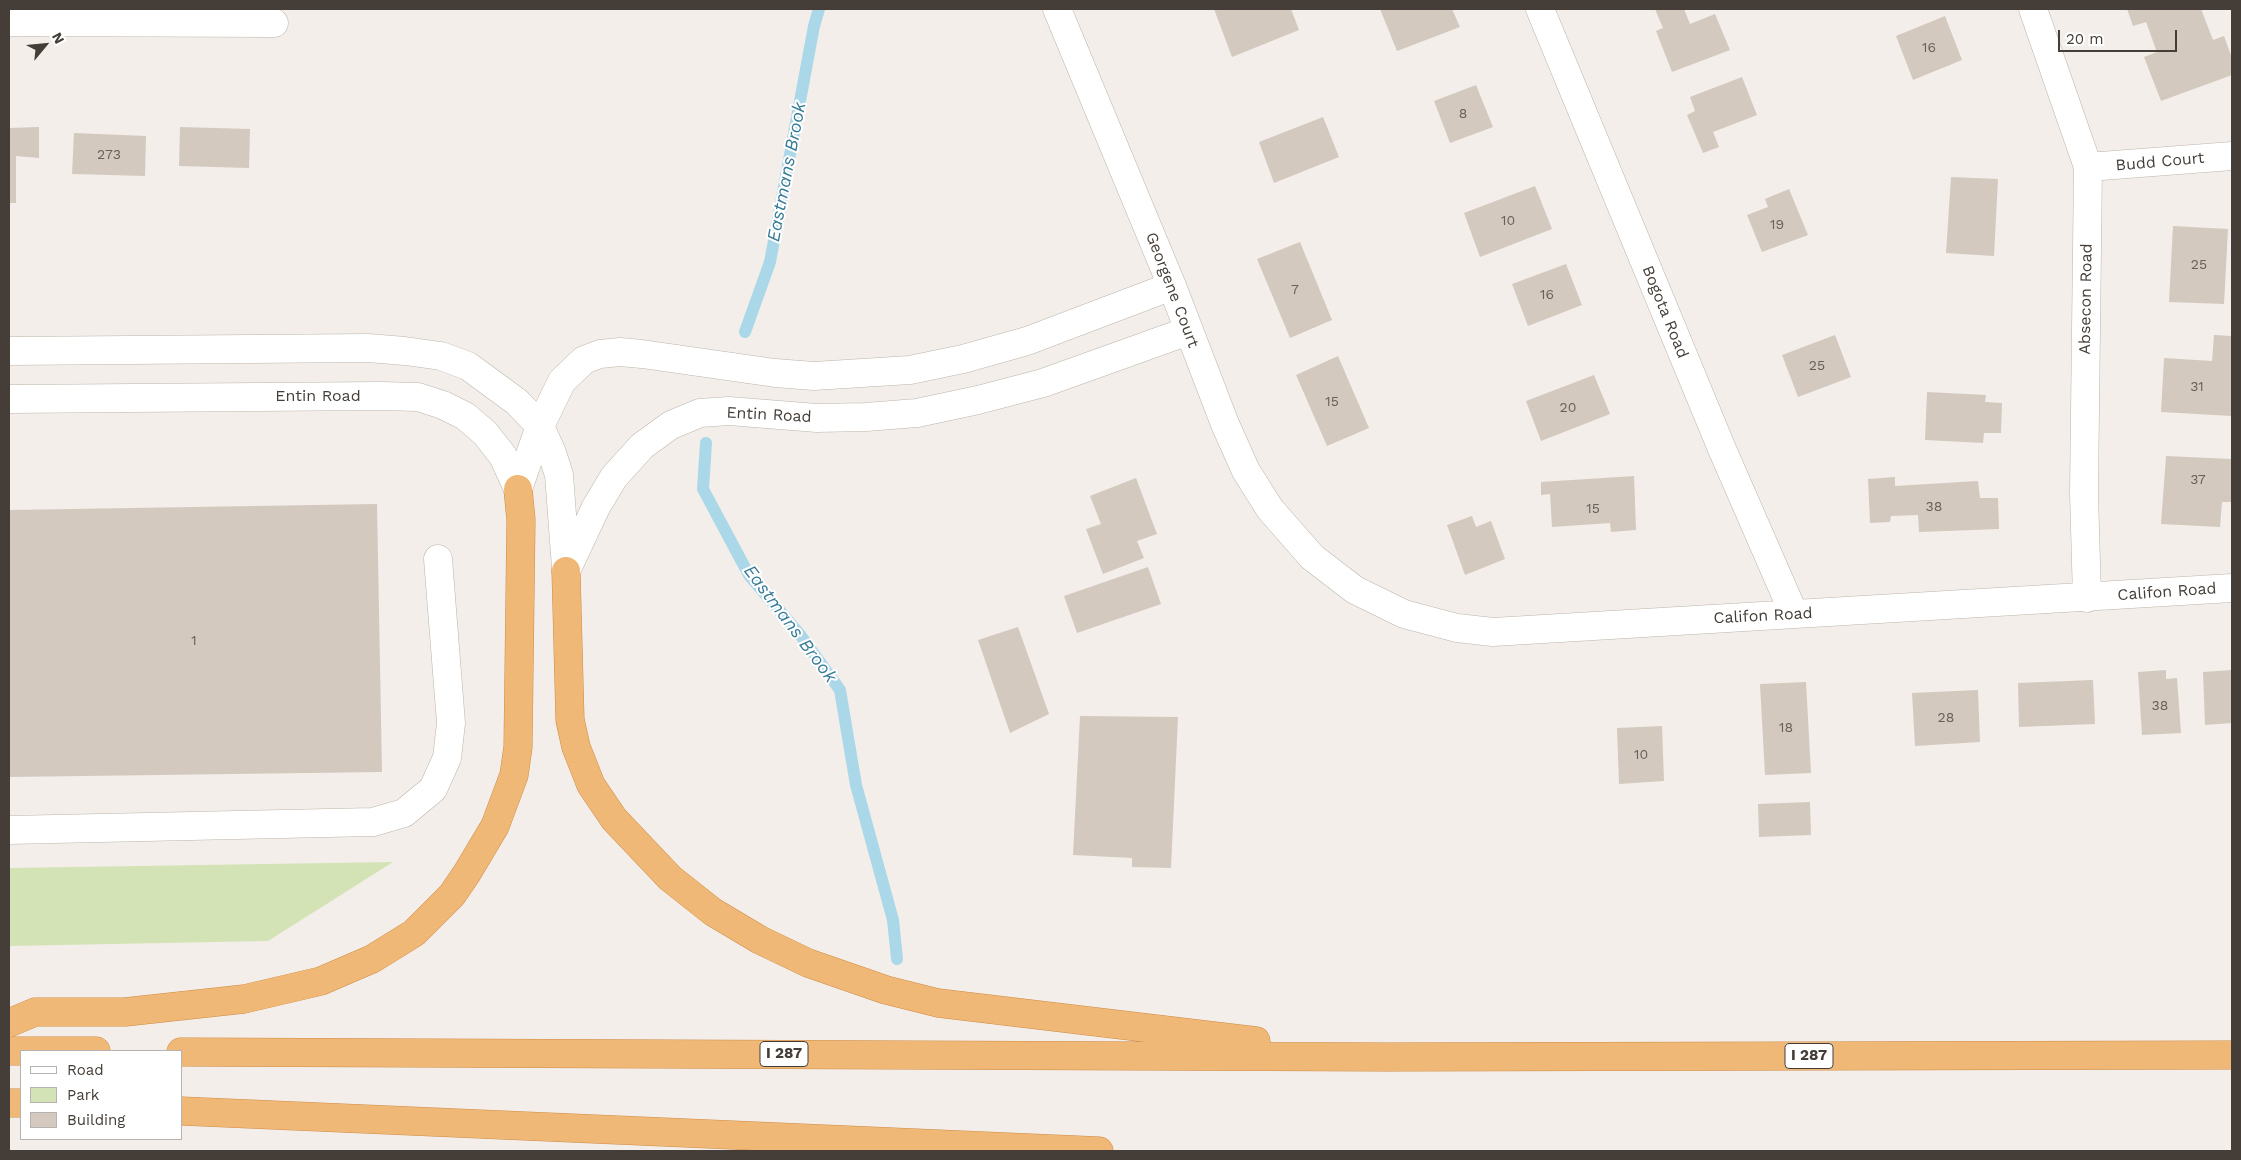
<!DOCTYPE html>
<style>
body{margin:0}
#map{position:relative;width:2241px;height:1160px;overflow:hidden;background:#f3eee9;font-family:"Work Sans",sans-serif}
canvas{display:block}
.frame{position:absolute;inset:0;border:10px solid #453e38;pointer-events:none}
.legend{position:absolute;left:20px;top:1050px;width:162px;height:90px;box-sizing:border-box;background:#fff;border:1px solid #b5b2af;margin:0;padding:6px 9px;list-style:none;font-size:15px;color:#453e38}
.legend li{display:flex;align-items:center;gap:10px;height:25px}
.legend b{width:25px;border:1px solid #b5b2af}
.north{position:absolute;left:20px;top:20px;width:50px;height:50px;-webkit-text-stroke:4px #fff;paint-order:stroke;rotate:62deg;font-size:14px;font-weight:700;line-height:20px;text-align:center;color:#453e38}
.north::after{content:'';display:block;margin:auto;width:18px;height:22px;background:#453e38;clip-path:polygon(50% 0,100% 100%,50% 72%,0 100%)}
.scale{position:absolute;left:2058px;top:30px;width:119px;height:22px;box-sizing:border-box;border:2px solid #453e38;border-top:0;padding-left:6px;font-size:15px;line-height:18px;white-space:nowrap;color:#453e38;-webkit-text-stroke:4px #fff;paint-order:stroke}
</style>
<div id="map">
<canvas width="2241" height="1160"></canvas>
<div class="frame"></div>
<ul class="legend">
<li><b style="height:6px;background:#fff"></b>Road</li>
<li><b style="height:14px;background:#d4e3b5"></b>Park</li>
<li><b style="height:14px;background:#d3c9bf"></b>Building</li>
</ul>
<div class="north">N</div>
<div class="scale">20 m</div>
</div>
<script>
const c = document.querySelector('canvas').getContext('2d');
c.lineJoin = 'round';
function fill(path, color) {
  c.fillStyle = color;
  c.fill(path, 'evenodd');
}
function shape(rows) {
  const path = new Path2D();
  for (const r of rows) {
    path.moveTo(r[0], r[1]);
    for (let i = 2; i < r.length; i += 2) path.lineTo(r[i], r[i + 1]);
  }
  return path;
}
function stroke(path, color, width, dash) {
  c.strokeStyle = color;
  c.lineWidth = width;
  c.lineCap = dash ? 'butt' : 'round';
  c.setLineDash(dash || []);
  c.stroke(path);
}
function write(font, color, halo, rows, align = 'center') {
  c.font = font + ' "Work Sans",sans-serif';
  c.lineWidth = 4;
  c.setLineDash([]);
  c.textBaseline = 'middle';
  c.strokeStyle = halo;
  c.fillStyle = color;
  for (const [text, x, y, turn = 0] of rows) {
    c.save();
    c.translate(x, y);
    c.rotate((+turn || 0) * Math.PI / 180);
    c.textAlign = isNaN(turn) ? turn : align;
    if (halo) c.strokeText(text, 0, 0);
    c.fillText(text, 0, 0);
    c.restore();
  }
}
fill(shape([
 [393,862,268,941,9,946,9,868]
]), '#d4e3b5');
stroke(shape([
 [745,332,770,262,814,26,819,9],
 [706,443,703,489,749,575,801,636,840,690,856,785,893,920,897,959]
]), '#abd8e9', 12);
fill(shape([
 [1214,9,1291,9,1299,30,1232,57],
 [1380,9,1452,9,1460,27,1397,51],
 [1655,9,1684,9,1690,24,1715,14,1730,50,1672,72,1656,31,1663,28],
 [2127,9,2201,9,2213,40,2224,36,2232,58,2232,75,2161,101,2144,57,2157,52,2146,22,2133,26],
 [1945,16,1962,60,1913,80,1896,36],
 [1742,77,1757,115,1713,132,1719,147,1703,153,1687,115,1695,111,1690,97],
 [1476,85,1493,127,1450,143,1434,101],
 [1323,117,1339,157,1274,183,1259,142],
 [39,127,39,158,16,156,16,203,9,203,9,128],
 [180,127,250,129,249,168,179,166],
 [74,133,146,136,145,176,72,174],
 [1951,177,1998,179,1994,256,1946,253],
 [1535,186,1552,229,1480,257,1464,213],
 [1789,189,1808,235,1762,252,1747,215,1768,207,1765,199],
 [2173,226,2228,229,2224,304,2169,302],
 [1300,242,1332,320,1290,338,1257,259],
 [1566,264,1582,305,1528,326,1512,284],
 [1835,335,1851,377,1798,397,1782,355],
 [2214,335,2232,336,2232,416,2161,412,2164,358,2212,361],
 [1338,356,1369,428,1327,446,1296,375],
 [1594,375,1610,414,1541,441,1526,401],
 [1927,392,1986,395,1985,402,2002,403,2001,433,1984,433,1983,443,1925,440],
 [2166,456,2232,459,2232,502,2222,502,2220,527,2161,524],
 [1634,476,1636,530,1611,532,1610,523,1552,527,1550,494,1541,495,1541,482],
 [1895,477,1895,486,1978,481,1980,498,1998,498,1999,529,1919,532,1918,515,1891,516,1890,522,1870,523,1868,479],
 [1136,478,1157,534,1137,541,1144,558,1103,574,1086,529,1101,524,1090,496],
 [377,504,382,772,9,777,9,510],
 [1472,516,1476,527,1491,521,1505,559,1465,575,1447,525],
 [1148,567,1161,604,1077,633,1064,596],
 [1018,627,1049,714,1010,733,978,640],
 [2166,670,2166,679,2177,678,2181,733,2142,735,2138,672],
 [2232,670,2232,723,2205,725,2203,672],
 [2093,680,2095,724,2019,727,2018,683],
 [1806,682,1811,773,1765,775,1760,684],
 [1978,690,1980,742,1915,746,1912,693],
 [1080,716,1178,717,1171,868,1132,867,1132,858,1073,855],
 [1662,726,1664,781,1619,784,1617,728],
 [1810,802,1811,835,1759,837,1758,804]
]), '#d3c9bf');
const minor = shape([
 [1057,9,1172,286,1225,424,1246,471,1270,509,1312,557,1355,590,1404,614,1457,628,1493,632,2232,588],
 [1540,9,1722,449,1794,614],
 [2033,9,2088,167,2084,493,2087,598],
 [9,22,274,23],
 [2088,167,2232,156],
 [9,351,368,348,405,351,441,356,468,366,517,402,540,426,552,453,559,475,566,567],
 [9,399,381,396,418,397,443,405,465,416,485,433,503,456,518,489],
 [518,489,540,426,562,381,584,360,600,354,620,352,642,354,775,373,814,376,910,370,963,359,1027,341,1172,286],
 [566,571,596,507,614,477,642,446,671,425,700,413,729,411,817,418,866,417,917,413,978,400,1043,383,1188,331],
 [9,830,373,822,404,813,433,789,447,758,451,723,438,559]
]);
const highway = shape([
 [566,571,570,720,576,747,591,785,614,819,670,878,713,912,760,940,808,963,886,990,938,1003,1256,1041],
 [9,1023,35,1012,125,1012,244,999,321,981,372,959,414,933,452,895,467,873,495,826,514,775,518,747,521,520,518,489],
 [9,1051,96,1051],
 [181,1052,1386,1057,2232,1055],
 [9,1103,21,1103],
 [181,1111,1099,1151]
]);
stroke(minor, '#bdb5ac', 29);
stroke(highway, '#ce8b47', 29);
stroke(minor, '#fff', 28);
stroke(highway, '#f0b876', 28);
write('14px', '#68615a', null, [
 ["16",1929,48],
 ["8",1463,114],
 ["273",109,155],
 ["10",1508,221],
 ["19",1777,225],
 ["25",2199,265],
 ["7",1295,290],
 ["16",1547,295],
 ["25",1817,366],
 ["31",2197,387],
 ["15",1332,402],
 ["20",1568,408],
 ["37",2198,480],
 ["38",1934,507],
 ["15",1593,509],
 ["1",194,641],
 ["38",2160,706],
 ["28",1946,718],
 ["18",1786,728],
 ["10",1641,755]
]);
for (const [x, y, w] of [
 [784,1054,48],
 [1809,1056,48]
]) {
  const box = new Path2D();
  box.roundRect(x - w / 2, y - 12.5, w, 25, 4);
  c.fillStyle = '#fff';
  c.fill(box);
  stroke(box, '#453e38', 1);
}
write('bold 15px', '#453e38', null, [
 ["I 287",784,1054],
 ["I 287",1809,1056]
]);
write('16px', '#453e38', '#fff', [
 ["Budd Court",2160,162,-5],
 ["Georgene Court",1172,290,69],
 ["Absecon Road",2086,299,-89],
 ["Bogota Road",1665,312,68],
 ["Entin Road",318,396],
 ["Entin Road",769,415,3],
 ["Califon Road",2167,592,-4],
 ["Califon Road",1763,616,-3]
]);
write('italic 18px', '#377b98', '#fff', [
 ["Eastmans Brook",787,172,-79],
 ["Eastmans Brook",790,624,53]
]);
</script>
